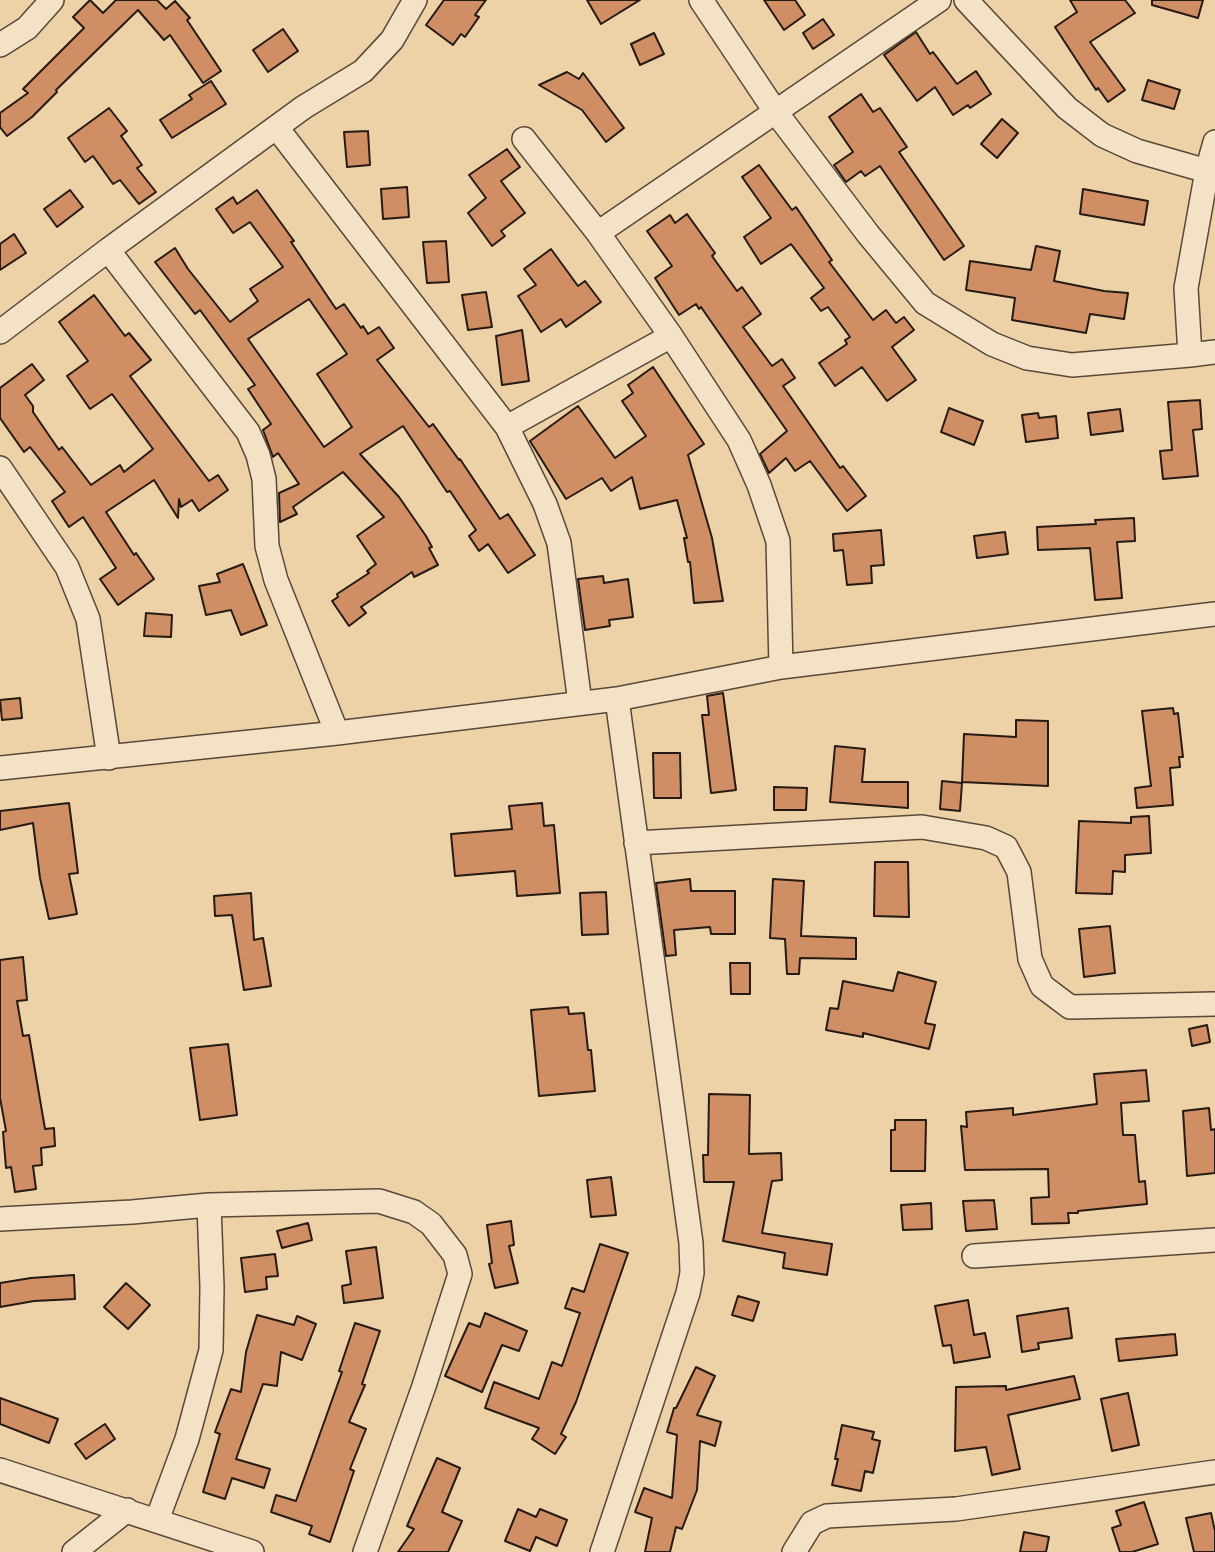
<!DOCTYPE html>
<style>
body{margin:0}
canvas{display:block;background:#eed2a7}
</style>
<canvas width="1215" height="1552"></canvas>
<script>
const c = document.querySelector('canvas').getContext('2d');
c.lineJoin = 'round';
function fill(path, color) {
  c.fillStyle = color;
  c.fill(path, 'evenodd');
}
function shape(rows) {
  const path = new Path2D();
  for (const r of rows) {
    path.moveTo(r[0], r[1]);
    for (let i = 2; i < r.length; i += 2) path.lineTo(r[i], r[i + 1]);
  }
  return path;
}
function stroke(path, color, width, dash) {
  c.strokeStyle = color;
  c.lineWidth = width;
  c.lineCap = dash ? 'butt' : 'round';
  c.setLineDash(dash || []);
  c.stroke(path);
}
const building = shape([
 [90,0,103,13,116,0,157,0,166,9,175,1,190,18,187,20,221,71,203,83,170,35,164,40,138,10,56,90,57,92,32,117,7,136,0,127,0,113,28,93,23,89,84,28,73,17,90,0],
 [444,0,486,0,475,15,479,17,465,37,461,34,453,45,426,25,444,0],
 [587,0,640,0,601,24,587,0],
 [764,0,795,0,805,15,784,30,764,0],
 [1070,0,1125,0,1135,13,1090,42,1125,90,1108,102,1098,88,1096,90,1055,27,1077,12,1070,0],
 [1152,0,1203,0,1198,18,1152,5,1152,0],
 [823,19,834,35,813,49,803,33,823,19],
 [283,29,298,51,268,72,253,50,283,29],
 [916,32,930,54,933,52,957,84,976,71,991,94,970,108,968,105,953,115,935,87,917,101,884,55,916,32],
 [654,33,664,54,640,65,631,44,654,33],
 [567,72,579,79,583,73,624,128,606,142,582,110,539,85,567,72],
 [1148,80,1180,90,1174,109,1142,100,1148,80],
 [211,81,226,104,172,138,160,120,192,99,189,95,211,81],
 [861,94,873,112,880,108,907,147,899,152,964,246,944,260,880,166,865,176,861,171,846,182,834,165,853,152,829,117,861,94],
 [109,108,127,131,121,136,142,165,137,168,156,192,139,204,120,180,113,184,93,156,85,162,68,138,109,108],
 [1002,119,1018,133,997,158,981,144,1002,119],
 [368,131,370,165,347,167,344,132,368,131],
 [507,149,520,167,501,181,525,213,501,231,505,236,492,246,468,213,486,198,469,175,507,149],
 [759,165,792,210,796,207,832,260,829,262,873,320,886,310,896,323,904,317,914,330,892,347,916,380,887,401,862,367,835,386,819,363,847,344,845,340,850,337,828,307,821,311,811,298,824,288,791,244,761,264,744,237,771,218,742,177,759,165],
 [407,187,409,217,383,219,381,189,407,187],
 [1083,189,1148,201,1144,225,1080,214,1083,189],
 [70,190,83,207,57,227,44,209,70,190],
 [257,190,294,241,291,242,336,309,344,304,361,328,363,326,368,334,379,327,394,348,377,360,429,427,433,424,459,460,460,459,500,519,508,514,535,555,508,573,488,544,479,551,469,536,476,530,450,491,447,492,403,426,360,454,399,497,426,536,432,547,429,548,438,565,414,577,412,572,361,607,366,613,349,626,332,601,338,597,337,594,369,573,367,571,376,564,357,536,384,517,343,472,293,507,297,514,280,522,279,493,299,484,278,453,273,457,263,430,271,424,248,389,255,385,200,310,195,314,155,262,175,248,188,269,230,322,258,301,250,289,283,267,250,222,233,233,216,209,233,197,237,204,257,190],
 [309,299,347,354,317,374,352,427,324,447,248,339,309,299],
 [687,214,715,253,712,256,737,291,742,287,761,314,743,327,772,366,782,359,795,378,783,386,840,468,843,466,866,496,847,511,810,461,795,471,786,458,769,473,760,454,787,431,701,307,699,309,696,304,679,315,655,278,672,266,647,231,670,215,675,223,687,214],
 [14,234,26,253,0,270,0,244,14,234],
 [446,241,449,282,427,283,423,242,446,241],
 [1036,246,1060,251,1054,281,1104,291,1128,293,1124,319,1090,314,1086,333,1012,320,1015,298,966,290,970,261,1031,270,1036,246],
 [551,249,578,286,585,281,601,302,566,327,561,319,541,332,518,296,536,285,524,269,551,249],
 [486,292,492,327,468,330,462,295,486,292],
 [94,295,125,336,129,333,151,360,130,376,209,481,218,475,228,490,199,511,192,500,181,507,179,499,178,518,154,480,106,512,134,555,136,553,154,579,118,605,100,579,116,568,83,517,69,527,52,501,65,492,30,447,24,452,0,418,0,388,32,364,44,380,25,395,33,406,33,412,59,450,62,447,91,485,120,465,124,472,153,449,112,394,90,409,67,376,88,361,59,322,94,295],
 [522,330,529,381,502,385,496,336,522,330],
 [653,367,704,444,688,455,712,538,723,601,694,603,690,562,688,562,684,538,687,538,677,500,640,509,632,477,611,491,602,478,566,499,530,441,578,406,615,458,646,436,622,401,633,393,628,385,653,367],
 [1200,400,1202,429,1193,430,1198,476,1163,479,1160,451,1172,450,1168,402,1200,400],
 [949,408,983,421,974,445,941,432,949,408],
 [1120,409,1123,431,1091,435,1088,413,1120,409],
 [1038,413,1039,418,1056,416,1058,438,1026,442,1022,415,1038,413],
 [1134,518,1135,541,1117,542,1122,598,1095,600,1090,548,1038,550,1037,527,1096,524,1095,520,1134,518],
 [881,530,884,565,871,566,872,583,847,585,843,550,834,551,833,534,881,530],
 [1005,532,1008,554,977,558,974,536,1005,532],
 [243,564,267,625,241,635,231,610,206,615,199,586,220,582,217,574,243,564],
 [603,576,604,583,628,579,633,617,609,620,610,626,585,630,578,579,603,576],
 [146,613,172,615,171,637,144,636,146,613],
 [723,693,736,790,711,793,702,715,709,715,707,696,723,693],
 [20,698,22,718,2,720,0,700,20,698],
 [1173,708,1174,714,1178,713,1183,757,1179,757,1180,767,1170,768,1173,805,1137,808,1135,788,1151,786,1142,711,1173,708],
 [1016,720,1048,721,1048,786,962,782,964,734,1016,737,1016,720],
 [835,746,865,749,862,782,908,782,908,808,830,802,835,746],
 [653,753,680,753,681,798,654,798,653,753],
 [942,781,962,783,960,811,940,809,942,781],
 [774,787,807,788,806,810,774,810,774,787],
 [69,803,78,873,69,874,77,914,49,919,40,878,33,823,0,830,0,811,69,803],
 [542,803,544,826,554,825,560,893,517,896,515,871,455,876,451,834,512,829,509,806,542,803],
 [1149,816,1151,853,1125,855,1125,872,1113,871,1112,894,1076,893,1079,821,1131,823,1131,817,1149,816],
 [875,862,908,862,909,917,874,916,875,862],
 [690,879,691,891,735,891,735,934,711,934,710,927,674,930,676,955,666,956,656,883,690,879],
 [773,879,804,881,801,936,856,938,856,959,800,958,799,974,787,974,785,939,770,938,773,879],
 [606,892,608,934,582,935,580,893,606,892],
 [251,893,254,940,263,938,271,986,244,990,232,915,215,916,214,896,251,893],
 [1110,926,1115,973,1084,977,1079,929,1110,926],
 [23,957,27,1000,17,1001,23,1036,29,1035,45,1129,54,1128,55,1146,41,1148,42,1165,33,1166,36,1189,15,1192,11,1167,6,1168,3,1132,6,1131,0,1098,0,960,23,957],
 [730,963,750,963,750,994,731,994,730,963],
 [898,972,936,982,925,1023,935,1025,929,1049,863,1033,863,1037,826,1030,830,1008,838,1009,843,981,893,991,898,972],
 [568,1007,569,1014,584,1013,588,1050,591,1050,595,1091,539,1096,531,1010,568,1007],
 [1207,1025,1210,1042,1192,1046,1189,1029,1207,1025],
 [228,1044,237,1115,200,1120,190,1048,228,1044],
 [1146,1070,1149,1101,1121,1103,1123,1135,1135,1135,1139,1182,1145,1181,1147,1204,1078,1211,1078,1213,1068,1213,1069,1223,1032,1224,1031,1198,1049,1197,1048,1169,965,1170,961,1126,967,1127,966,1112,1013,1108,1013,1115,1097,1104,1094,1074,1146,1070],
 [709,1094,750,1095,749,1154,781,1153,782,1180,772,1181,762,1233,832,1244,827,1275,783,1268,785,1253,723,1241,734,1182,704,1182,703,1155,708,1155,709,1094],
 [1209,1108,1211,1130,1215,1129,1215,1173,1187,1176,1183,1111,1209,1108],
 [895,1120,926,1120,925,1171,891,1171,891,1130,895,1130,895,1120],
 [611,1177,616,1215,591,1217,587,1180,611,1177],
 [994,1200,997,1229,966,1231,963,1201,994,1200],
 [931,1203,932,1229,903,1230,901,1205,931,1203],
 [511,1221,514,1245,509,1246,518,1283,495,1288,489,1264,492,1263,487,1225,511,1221],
 [308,1223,312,1240,282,1248,277,1231,308,1223],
 [600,1244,628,1253,576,1402,561,1434,566,1437,555,1454,532,1439,539,1428,485,1408,494,1382,539,1399,552,1362,562,1366,580,1313,565,1308,572,1288,584,1292,600,1244],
 [376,1247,383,1298,344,1303,342,1286,351,1284,346,1251,376,1247],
 [275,1254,278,1276,266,1277,267,1289,245,1292,241,1258,275,1254],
 [74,1275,75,1299,34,1301,0,1307,0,1283,31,1278,74,1275],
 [126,1283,150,1305,128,1329,104,1307,126,1283],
 [738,1296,759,1302,753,1321,732,1315,738,1296],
 [968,1300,974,1335,985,1333,990,1357,954,1363,951,1345,943,1346,935,1306,968,1300],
 [1068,1308,1072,1338,1038,1343,1039,1349,1022,1352,1017,1316,1068,1308],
 [485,1313,527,1331,519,1351,502,1345,482,1392,445,1376,469,1323,480,1327,485,1313],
 [257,1315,294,1325,297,1316,316,1324,302,1360,281,1352,277,1386,263,1384,236,1459,270,1469,264,1488,232,1478,225,1499,203,1492,220,1434,215,1432,231,1389,241,1392,246,1352,257,1315],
 [355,1323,380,1331,362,1384,365,1385,349,1422,366,1429,350,1469,354,1471,330,1542,309,1534,312,1526,271,1512,276,1495,296,1501,342,1372,339,1371,355,1323],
 [1175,1334,1177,1355,1119,1361,1116,1339,1175,1334],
 [696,1367,715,1376,697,1415,721,1422,715,1446,700,1441,697,1490,682,1529,676,1527,670,1552,645,1552,652,1518,635,1512,644,1488,672,1498,677,1435,667,1432,674,1408,676,1408,696,1367],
 [1074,1376,1080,1399,1008,1415,1020,1469,992,1475,986,1447,955,1451,956,1387,1006,1386,1006,1390,1074,1376],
 [1128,1393,1139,1445,1112,1451,1101,1399,1128,1393],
 [0,1398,58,1419,49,1443,0,1424,0,1398],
 [105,1424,115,1439,86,1459,75,1444,105,1424],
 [842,1425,874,1432,872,1439,880,1441,873,1473,865,1471,861,1491,832,1485,838,1459,835,1459,842,1425],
 [437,1458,460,1468,442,1512,462,1521,448,1552,398,1552,414,1529,407,1526,437,1458],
 [1144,1502,1158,1544,1132,1552,1120,1552,1112,1528,1121,1525,1116,1511,1144,1502],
 [518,1509,536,1517,540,1509,567,1520,557,1546,536,1537,530,1551,505,1541,518,1509],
 [1211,1513,1215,1531,1215,1552,1194,1552,1186,1518,1211,1513],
 [1024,1532,1049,1537,1046,1552,1020,1552,1024,1532]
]);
fill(building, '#d08e64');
stroke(building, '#251a14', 2);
const street = shape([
 [701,0,775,111,868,234,925,303,992,344,1027,358,1072,365,1190,355],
 [966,0,1067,108,1102,135,1137,151,1207,171],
 [0,45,27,28,52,0],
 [277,128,507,427,671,336,739,440,759,485,778,541,781,667],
 [524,139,598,233,671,336],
 [1215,142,1207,171,1186,288,1190,355,1215,352],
 [598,233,939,0],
 [108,250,304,107,363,71,392,40,415,0],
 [0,332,108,250,248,432,258,455,264,479,267,546,276,580,337,733],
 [507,427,545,504,559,543,580,703],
 [0,468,67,567,88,619,109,758],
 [0,768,337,733,617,699,781,667,1215,614],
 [636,843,922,827,986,838,1006,847,1019,872,1030,959,1042,986,1070,1007,1215,1004],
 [0,1219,132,1212,209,1205,379,1201,414,1212,431,1224,455,1255,460,1274,424,1386,365,1552],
 [974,1256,1215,1240],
 [0,1470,252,1552],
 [157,1520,187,1439,211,1350,212,1287,209,1205],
 [74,1552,127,1510],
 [602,1552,688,1293,692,1273,691,1243,617,699],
 [794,1552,812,1523,827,1516,956,1509,1215,1472]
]);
stroke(street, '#574839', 26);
stroke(street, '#f4e2c6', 23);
</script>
